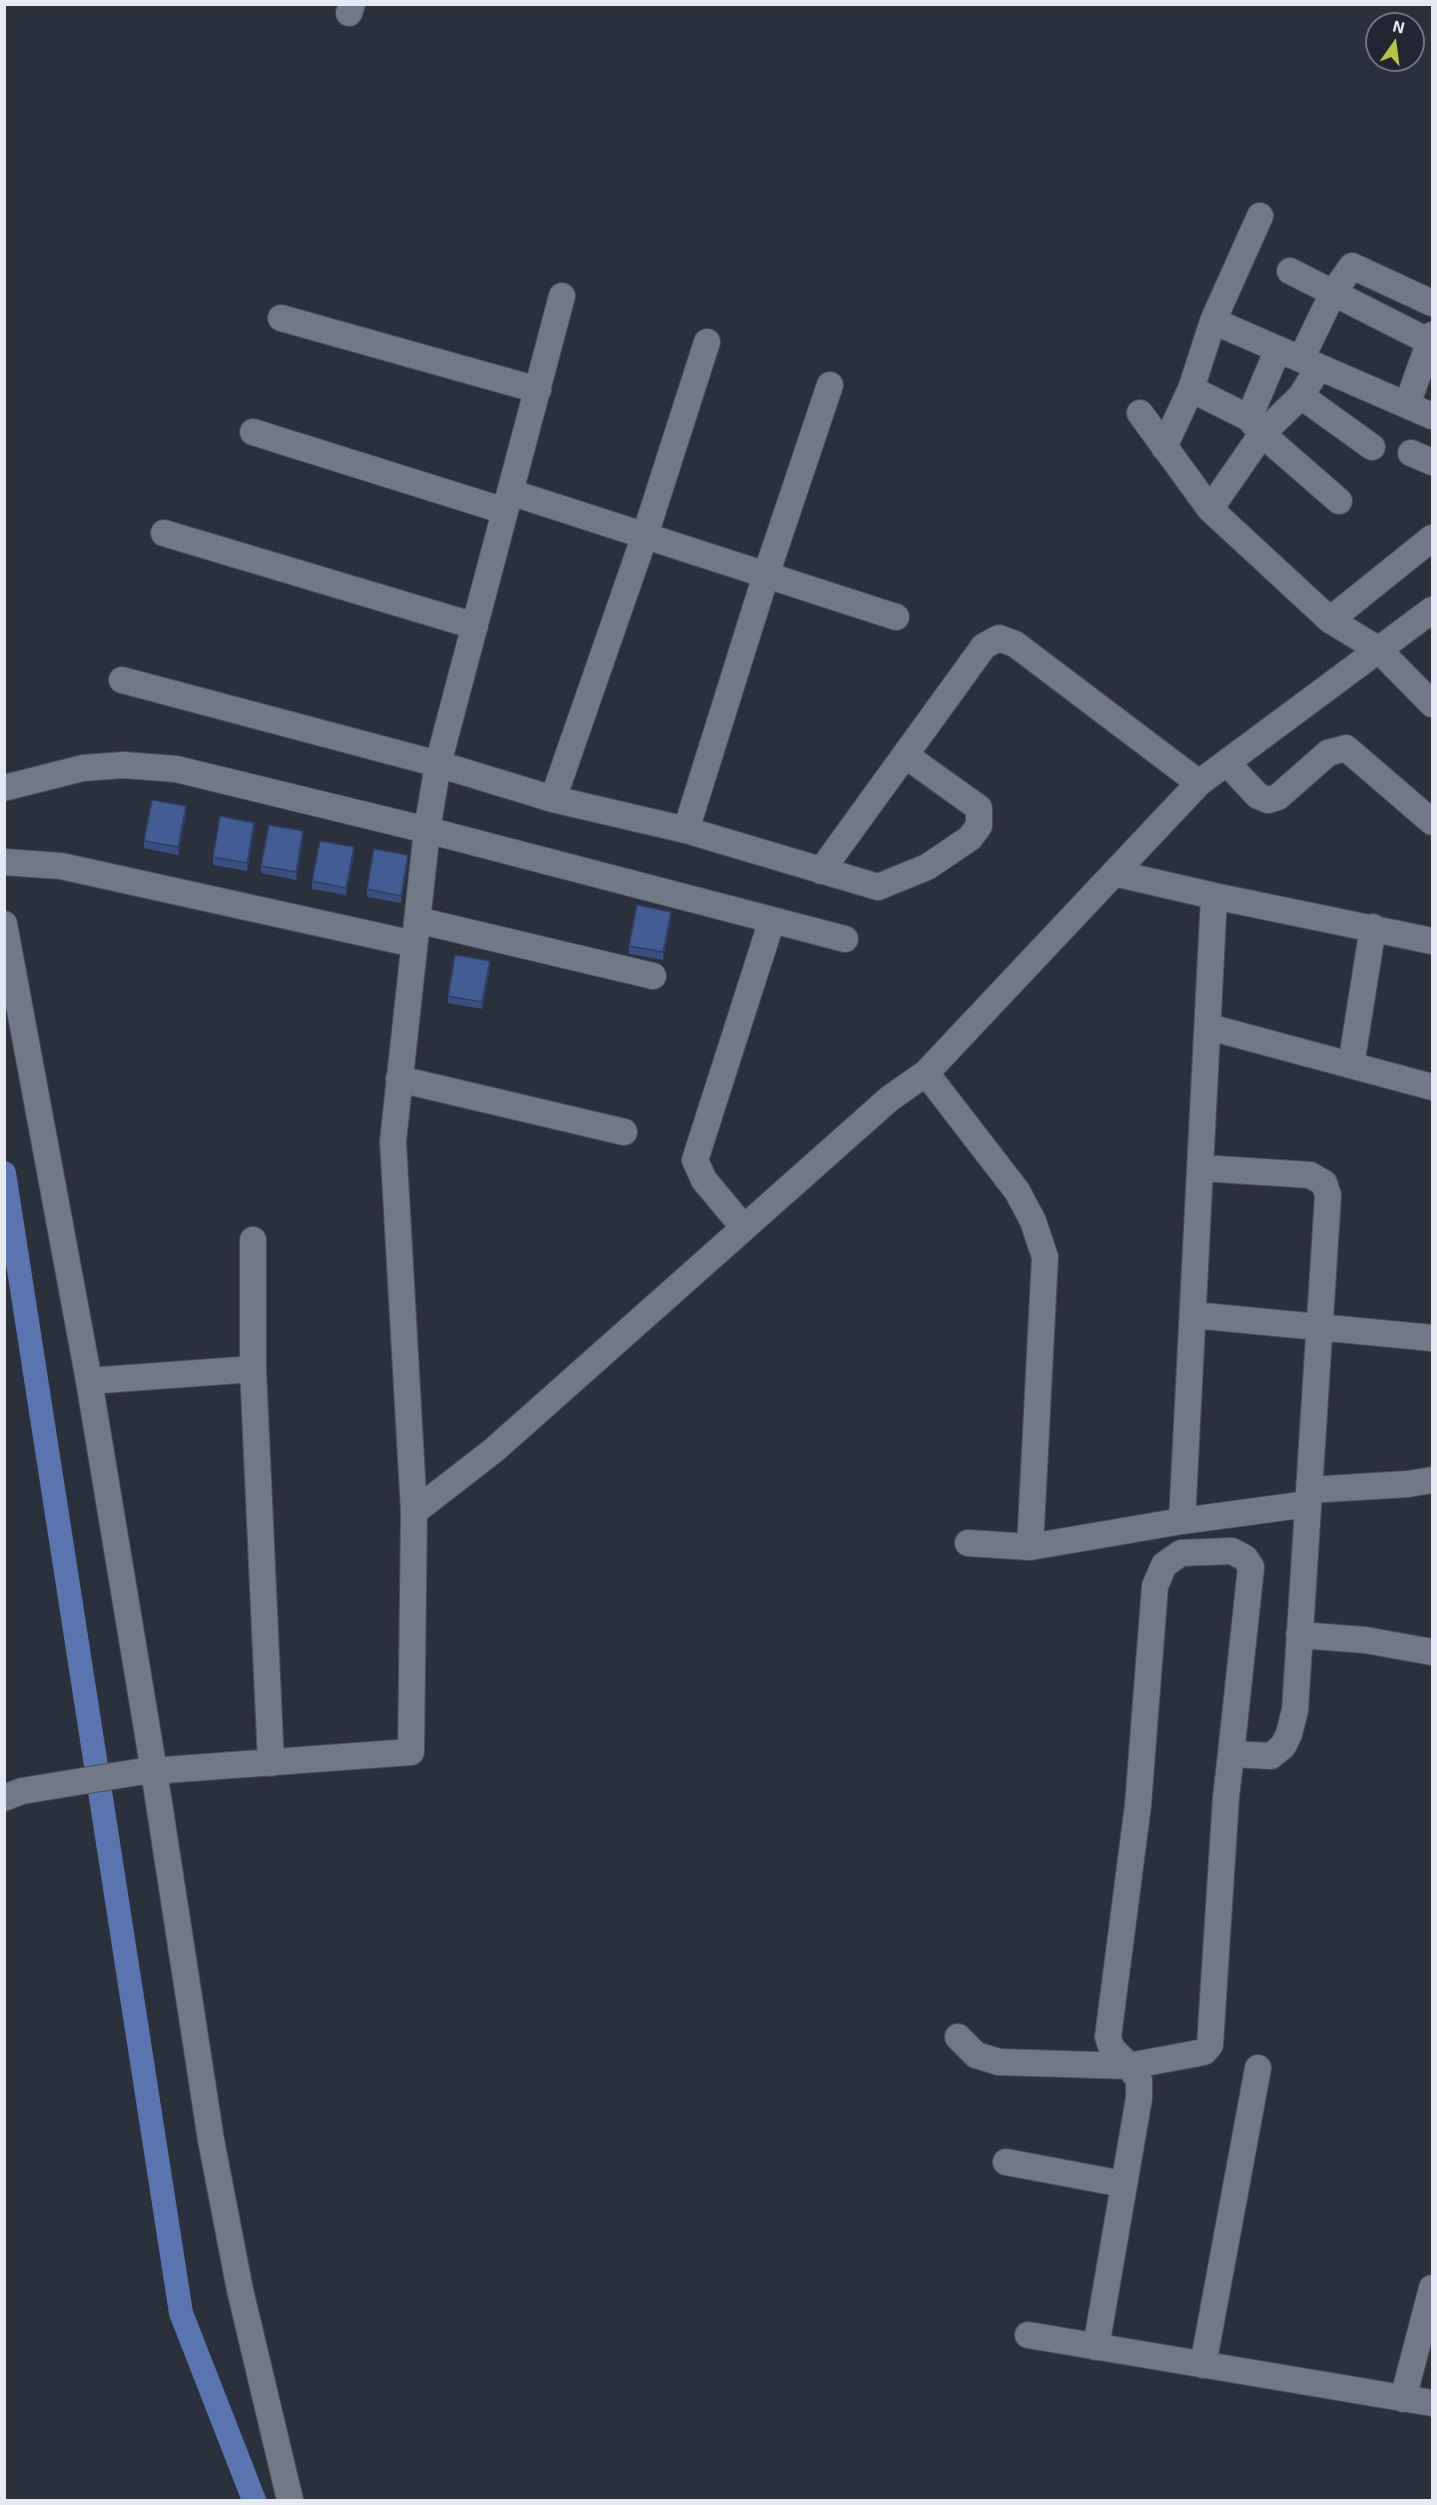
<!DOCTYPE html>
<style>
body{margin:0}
#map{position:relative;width:1437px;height:2505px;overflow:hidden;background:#2a303c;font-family:"Exo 2",sans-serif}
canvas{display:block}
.frame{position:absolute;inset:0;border:6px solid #e5e9f1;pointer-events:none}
.north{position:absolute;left:1365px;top:12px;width:60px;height:60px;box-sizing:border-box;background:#212632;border:2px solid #6f747e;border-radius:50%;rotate:14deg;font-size:16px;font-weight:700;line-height:24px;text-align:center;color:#e5e9f1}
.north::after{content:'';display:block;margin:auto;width:21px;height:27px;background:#b6c249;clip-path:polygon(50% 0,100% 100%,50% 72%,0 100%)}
</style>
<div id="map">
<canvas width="1437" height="2505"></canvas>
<div class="frame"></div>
<div class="north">N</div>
</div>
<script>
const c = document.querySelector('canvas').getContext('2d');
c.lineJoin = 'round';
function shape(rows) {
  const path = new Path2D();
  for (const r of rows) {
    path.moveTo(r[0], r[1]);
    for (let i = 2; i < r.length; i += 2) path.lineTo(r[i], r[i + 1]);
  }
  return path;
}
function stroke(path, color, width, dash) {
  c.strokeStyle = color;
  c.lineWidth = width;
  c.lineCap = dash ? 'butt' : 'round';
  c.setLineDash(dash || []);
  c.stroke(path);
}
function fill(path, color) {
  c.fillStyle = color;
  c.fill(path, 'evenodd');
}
stroke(shape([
 [4,1173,181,2313,254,2500]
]), '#5974ae', 24);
const street = shape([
 [349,13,352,4],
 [1290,271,1432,343],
 [281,318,538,390],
 [1213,321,1432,416],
 [1301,359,1333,293,1352,266,1432,303],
 [1191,389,1249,418,1262,434,1339,501],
 [1301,396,1372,447],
 [1407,405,1432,335],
 [1140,413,1210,509,1330,620,1379,650,1432,704],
 [1249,418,1278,349],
 [253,432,505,511],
 [1164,447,1191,389,1213,321,1260,216],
 [1411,453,1432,462],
 [510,492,896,617],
 [1210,509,1262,434,1301,396,1319,367],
 [164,533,475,626],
 [1330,620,1432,538],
 [122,680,438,764,553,799,686,830,878,887,927,867,970,838,979,826,979,808,905,755],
 [1227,763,1258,796,1268,800,1278,797,1328,753,1346,748,1432,822],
 [4,788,83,768,123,765,176,769,427,830,845,939],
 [553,799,645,535,707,342],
 [686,830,766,575,830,385],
 [4,862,61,866,414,944],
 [821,871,984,646,999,638,1015,644,1199,783],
 [1114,873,1214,896,1182,1521],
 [1214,896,1432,941],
 [417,920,653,976],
 [4,924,89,1381,154,1771,211,2140,240,2290,290,2500],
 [1209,1027,1432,1087],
 [1351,1065,1373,927],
 [926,1073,1017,1191,1033,1221,1045,1257,1030,1547],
 [399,1079,624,1132],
 [744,1228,704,1180,695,1160,772,920],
 [253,1240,253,1369,271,1763],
 [1193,1315,1432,1338],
 [89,1381,253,1369],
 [1309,1490,1408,1484,1432,1480],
 [414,1512,494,1450,889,1099,926,1073,1199,783,1432,610],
 [968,1543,1030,1547,1182,1521,1308,1504],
 [1299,1635,1365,1640,1432,1652],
 [4,1798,22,1791,138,1772,411,1752,414,1512,393,1141,427,830,438,764,562,296],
 [958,2037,976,2055,999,2062,1129,2066,1204,2052,1210,2045,1226,1797,1231,1754,1271,1756,1283,1746,1289,1734,1295,1710,1328,1195,1324,1183,1310,1175,1201,1168],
 [1006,2162,1123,2184],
 [1028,2335,1432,2403],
 [1096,2347,1139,2098,1139,2080,1129,2066,1112,2049,1108,2037,1138,1805,1155,1586,1164,1565,1181,1553,1232,1551,1245,1558,1251,1567,1231,1754],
 [1203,2365,1258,2068],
 [1403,2399,1432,2288]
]);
stroke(street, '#4a4e59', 28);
stroke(street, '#717886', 26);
fill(shape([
 [186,814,178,855,144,848,144,841],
 [254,830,247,871,213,865,213,857],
 [303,839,296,880,261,873,261,866],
 [354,854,346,895,312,889,312,881],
 [408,862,401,903,367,897,367,889],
 [671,919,663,960,629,954,629,946],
 [490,969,482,1009,448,1003,448,996]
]), '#3a4f7f');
fill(shape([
 [186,806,186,814,178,855,178,847],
 [254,823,254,830,247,871,247,863],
 [303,831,303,839,296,880,296,872],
 [354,847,354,854,346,895,346,888],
 [408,855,408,862,401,903,401,896],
 [671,912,671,919,663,960,663,952],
 [490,961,490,969,482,1009,482,1002]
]), '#2f4068');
const building = shape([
 [152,800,186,806,178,847,144,841,152,800],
 [220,816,254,823,247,863,213,857,220,816],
 [269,825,303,831,296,872,261,866,269,825],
 [320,841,354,847,346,888,312,881,320,841],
 [374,849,408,855,401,896,367,889,374,849],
 [637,905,671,912,663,952,629,946,637,905],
 [455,955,490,961,482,1002,448,996,455,955]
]);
fill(building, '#435c94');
stroke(building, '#2f4068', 1.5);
</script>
